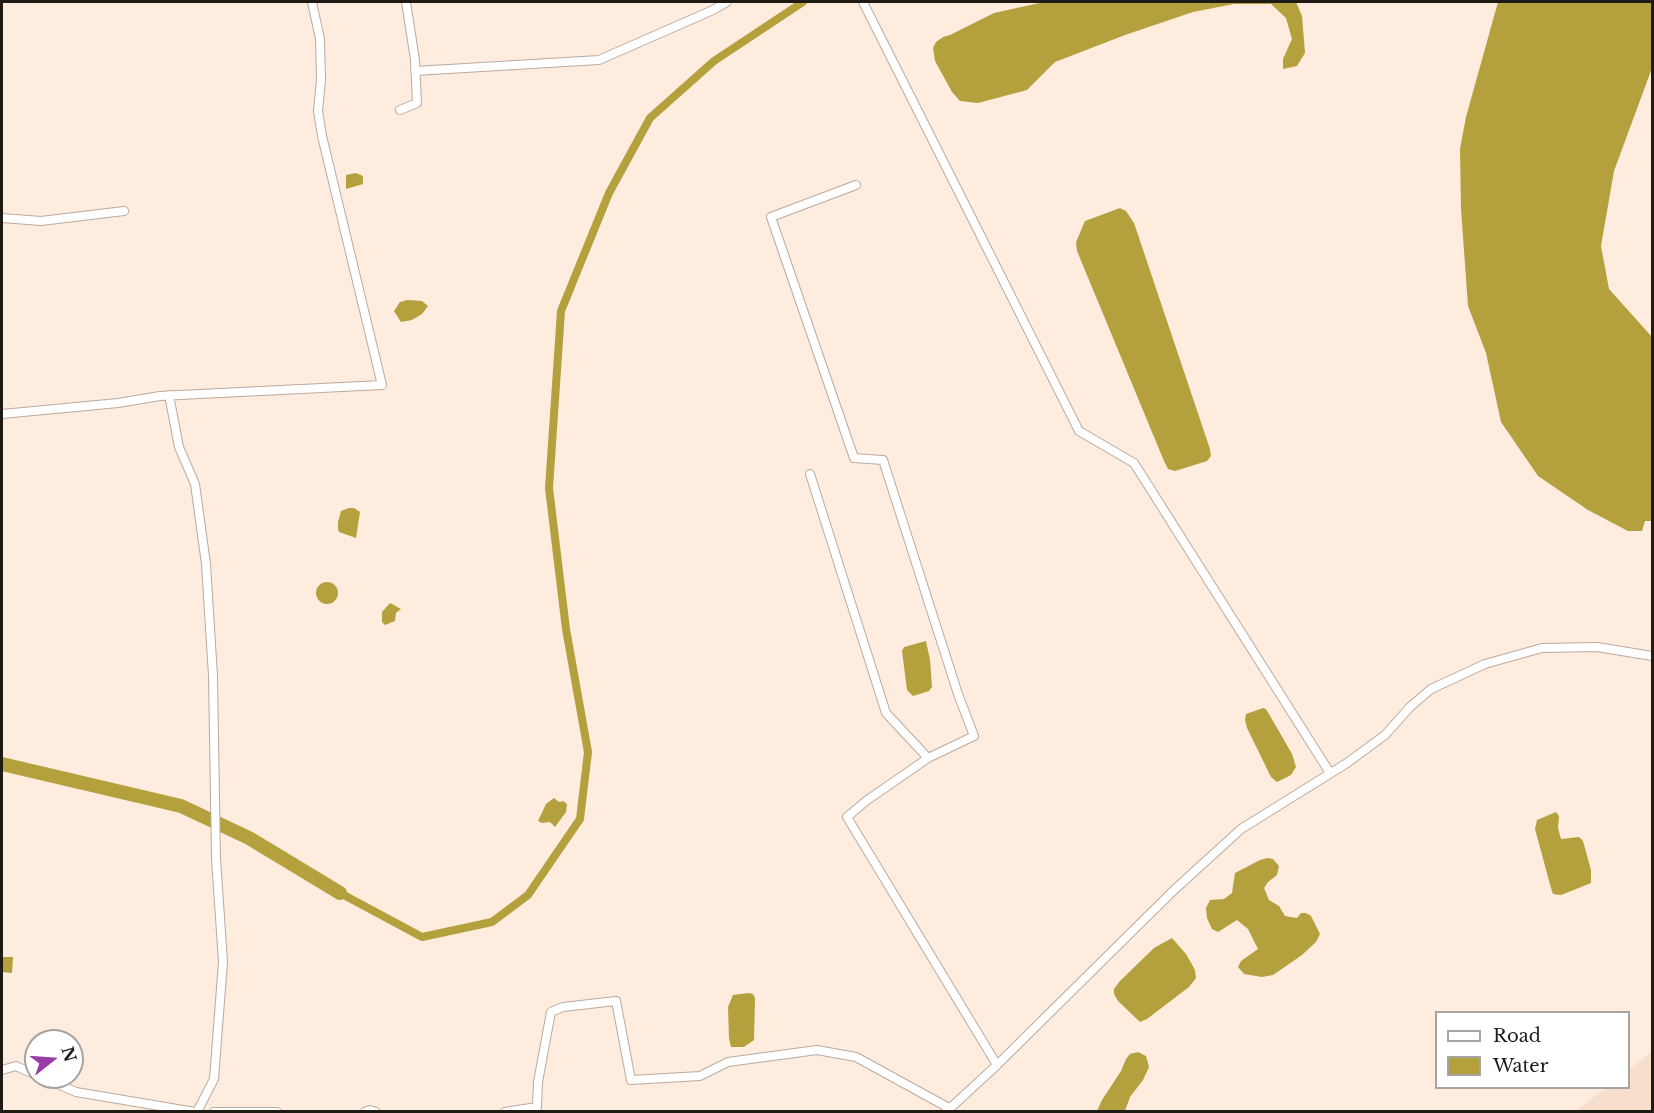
<!DOCTYPE html>
<style>
body{margin:0}
#map{position:relative;width:1654px;height:1113px;overflow:hidden;background:#feecde;font-family:"Libre Baskerville",serif}
canvas{display:block}
.frame{position:absolute;inset:0;border:3px solid #201a15;pointer-events:none}
.legend{position:absolute;left:1435px;top:1011px;width:195px;height:78px;box-sizing:border-box;background:#fff;border:2px solid #a6a3a1;margin:0;padding:8px 10px;list-style:none;font-size:18px;color:#201a15}
.legend li{display:flex;align-items:center;gap:12px;height:30px}
.legend b{width:30px;border:2px solid #a6a3a1}
.north{position:absolute;left:24px;top:1029px;width:60px;height:60px;box-sizing:border-box;background:#fff;border:2px solid #a6a3a1;border-radius:50%;rotate:73deg;font-size:16px;font-weight:700;line-height:24px;text-align:center;color:#201a15}
.north::after{content:'';display:block;margin:auto;width:21px;height:27px;background:#993ca6;clip-path:polygon(50% 0,100% 100%,50% 72%,0 100%)}
</style>
<div id="map">
<canvas width="1654" height="1113"></canvas>
<div class="frame"></div>
<ul class="legend">
<li><b style="height:8px;background:#fff"></b>Road</li>
<li><b style="height:16px;background:#b4a03d"></b>Water</li>
</ul>
<div class="north">N</div>
</div>
<script>
const c = document.querySelector('canvas').getContext('2d');
c.lineJoin = 'round';
function fill(path, color) {
  c.fillStyle = color;
  c.fill(path, 'evenodd');
}
function shape(rows) {
  const path = new Path2D();
  for (const r of rows) {
    if (r.length === 3) {
      path.moveTo(r[0] + r[2], r[1]);
      path.arc(r[0], r[1], r[2], 0, 2 * Math.PI);
      continue;
    }
    path.moveTo(r[0], r[1]);
    for (let i = 2; i < r.length; i += 2) path.lineTo(r[i], r[i + 1]);
  }
  return path;
}
function stroke(path, color, width, dash) {
  c.strokeStyle = color;
  c.lineWidth = width;
  c.lineCap = dash ? 'butt' : 'round';
  c.setLineDash(dash || []);
  c.stroke(path);
}
fill(shape([
 [1652,1051,1652,1111,1575,1111,1606,1088,1628,1088,1629,1070]
]), '#f8dfcd');
fill(shape([
 [1044,2,1296,2,1302,16,1305,53,1297,66,1283,69,1283,59,1292,39,1286,18,1271,4,1234,4,1193,12,1125,35,1055,62,1027,90,978,103,960,101,952,92,935,61,933,48,936,42,943,37,950,35,994,13],
 [1498,2,1652,2,1652,68,1614,171,1601,246,1609,289,1652,337,1652,521,1645,521,1642,531,1628,531,1588,510,1538,476,1501,422,1486,353,1468,306,1461,209,1460,149,1466,117],
 [356,173,361,175,363,177,363,184,346,189,346,175],
 [1120,208,1126,211,1134,223,1210,449,1211,456,1207,461,1175,471,1168,469,1164,461,1077,251,1076,242,1085,221],
 [407,300,422,301,428,306,422,314,412,320,401,322,394,311,400,302],
 [349,508,354,508,360,512,356,538,339,532,338,529,338,522,341,511],
 [327,593,11],
 [390,603,401,609,396,613,395,621,385,625,382,622,382,612],
 [926,641,930,660,932,687,929,691,913,696,907,690,902,651,904,647],
 [1263,708,1266,709,1284,740,1292,754,1296,767,1291,775,1277,782,1271,777,1247,728,1245,720,1246,714],
 [554,798,559,802,563,801,567,804,566,812,555,827,550,822,542,823,538,821,546,804],
 [1556,812,1559,816,1558,828,1561,839,1579,837,1583,841,1591,870,1591,883,1561,895,1553,894,1551,888,1535,829,1537,820],
 [1268,858,1273,859,1279,866,1277,875,1268,882,1264,888,1269,900,1279,906,1285,916,1297,918,1301,913,1306,913,1311,916,1320,934,1316,942,1302,955,1273,975,1262,977,1244,974,1238,967,1241,961,1258,949,1248,929,1237,920,1218,932,1212,929,1207,918,1206,908,1210,900,1224,899,1232,893,1235,873,1260,860],
 [1172,938,1186,954,1195,970,1196,978,1189,987,1147,1019,1140,1022,1118,1001,1114,994,1114,989,1120,981,1154,948],
 [2,957,13,957,12,973,2,972],
 [749,993,753,994,755,998,754,1040,744,1047,731,1047,729,1038,728,1007,733,995],
 [1138,1052,1146,1056,1149,1067,1143,1080,1130,1097,1125,1111,1097,1111,1102,1100,1121,1071,1126,1059,1130,1054]
]), '#b4a03d');
stroke(shape([
 [340,893,422,937,492,922,528,895,580,819,588,752,566,629,549,488,561,311,609,193,650,118,714,61,803,2]
]), '#b4a03d', 8);
stroke(shape([
 [2,764,181,806,249,838,340,893]
]), '#b4a03d', 14);
const minor = shape([
 [863,2,1079,431,1134,463,1330,773],
 [415,71,599,60,713,10,727,2],
 [400,110,417,103,415,60,406,2],
 [856,185,771,217,854,458,883,460,958,694,974,736,928,758,866,801,847,817,997,1065],
 [2,218,41,221,124,211],
 [169,395,179,447,195,484,206,564,213,676,216,858,223,962,214,1079,197,1112],
 [2,414,118,403,160,396,382,385,322,136,318,111,321,80,320,39,312,2],
 [810,474,886,713,928,758],
 [2,1070,16,1066,36,1075],
 [41,1077,76,1092,195,1112],
 [214,1112,277,1112],
 [365,1112,370,1110,376,1112],
 [505,1112,537,1107,538,1082,551,1012,563,1007,616,1001,631,1080,700,1076,728,1062,817,1050,856,1057,949,1108],
 [946,1112,997,1065,1173,891,1241,829,1347,763,1385,735,1410,707,1431,689,1485,664,1542,648,1597,647,1652,656]
]);
stroke(minor, '#bbaa9e', 10);
stroke(minor, '#fff', 8);
</script>
